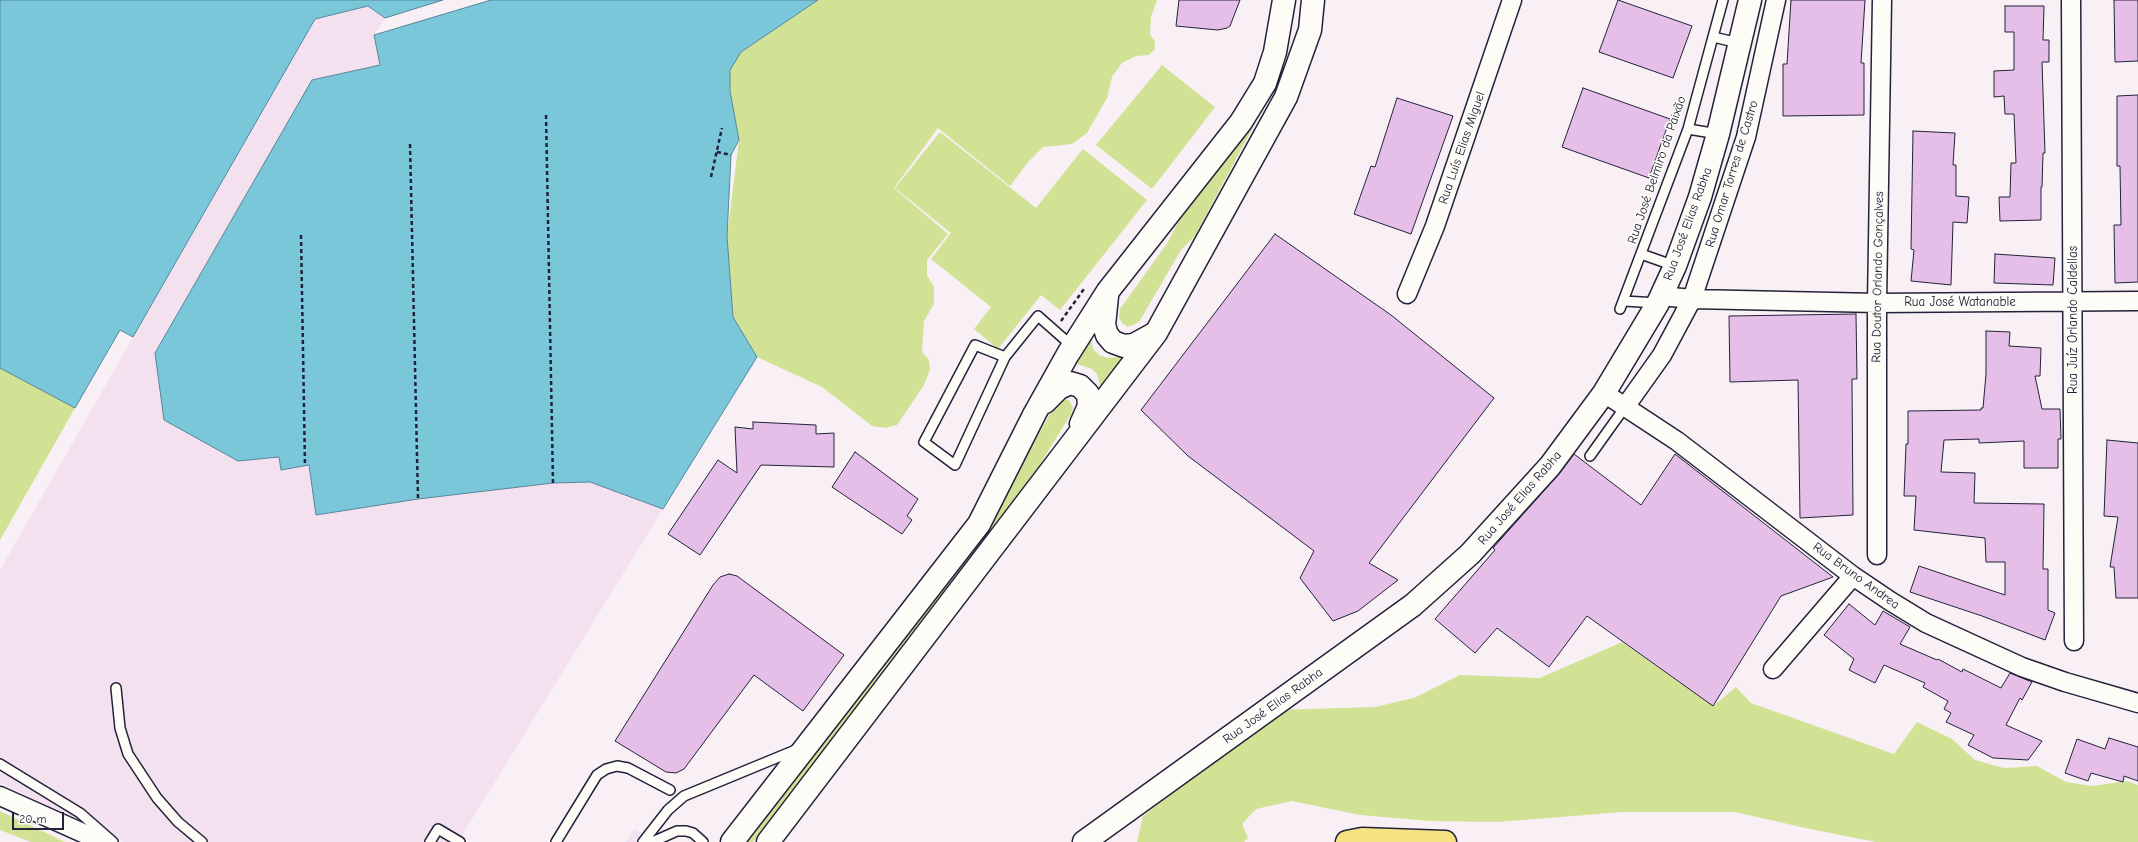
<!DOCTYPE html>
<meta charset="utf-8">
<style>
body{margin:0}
#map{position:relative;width:2138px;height:842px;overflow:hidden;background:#f8f0f4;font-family:"Comic Neue",sans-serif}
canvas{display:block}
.scale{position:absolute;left:12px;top:812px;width:52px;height:18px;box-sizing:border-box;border:2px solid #22223b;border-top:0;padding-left:5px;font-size:12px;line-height:14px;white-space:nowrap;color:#22223b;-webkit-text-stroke:3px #fdfcf7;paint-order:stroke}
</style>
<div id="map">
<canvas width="2138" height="842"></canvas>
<div class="scale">20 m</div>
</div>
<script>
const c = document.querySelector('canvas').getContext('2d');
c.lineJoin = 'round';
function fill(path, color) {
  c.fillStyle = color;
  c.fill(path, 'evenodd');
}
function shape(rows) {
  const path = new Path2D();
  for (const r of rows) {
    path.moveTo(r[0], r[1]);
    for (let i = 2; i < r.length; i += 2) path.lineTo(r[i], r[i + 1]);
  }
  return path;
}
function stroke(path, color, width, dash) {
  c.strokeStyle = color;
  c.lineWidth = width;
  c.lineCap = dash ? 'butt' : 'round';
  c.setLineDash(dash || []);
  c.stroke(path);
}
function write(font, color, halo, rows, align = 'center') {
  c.font = font + ' "Comic Neue",sans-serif';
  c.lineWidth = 3.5;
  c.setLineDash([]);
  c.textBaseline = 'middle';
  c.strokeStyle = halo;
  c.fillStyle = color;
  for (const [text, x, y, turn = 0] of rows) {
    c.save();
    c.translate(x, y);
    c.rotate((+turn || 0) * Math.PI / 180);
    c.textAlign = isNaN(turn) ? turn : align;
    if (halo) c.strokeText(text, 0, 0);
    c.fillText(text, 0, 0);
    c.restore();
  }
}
fill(shape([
 [368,6,385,18,374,35,380,65,238,461,279,457,281,469,309,465,316,515,418,499,553,483,590,482,663,509,458,842,124,842,0,783,0,570,315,19],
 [634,829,657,842,626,842]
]), '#f3e1f0');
fill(shape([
 [818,0,1157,0,1151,17,1150,34,1155,42,1155,49,1149,55,1136,56,1122,63,1112,77,1107,98,1087,133,1072,144,1043,147,1028,162,1010,186,938,128,894,188,948,234,927,260,927,275,934,287,934,304,924,321,922,352,929,360,930,370,924,385,897,425,886,428,872,426,822,387,757,357,733,317,727,236,739,140,730,91,730,70,741,52],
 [1162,65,1215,107,1152,189,1096,145],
 [1275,74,1276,84,1195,236,1181,250,1139,322,1128,327,1123,324,1119,318,1120,309,1168,242,1187,204],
 [940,132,1036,208,1083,149,1147,200,1060,310,1041,295,998,349,974,329,991,307,931,259,951,233,895,188],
 [1093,329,1091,339,1093,349,1099,355,1108,358,1126,356,1101,389,1097,374,1092,369,1077,364,1067,368],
 [0,368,75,408,0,540],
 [1062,399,1069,400,1073,408,1071,414,1018,500,753,842,744,842,1006,493,1056,403],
 [1622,642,1713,706,1736,687,1751,703,1894,754,1917,722,1952,739,1975,760,2004,768,2037,766,2066,782,2092,786,2127,781,2138,785,2138,842,1876,842,1810,829,1735,812,1623,812,1497,822,1430,821,1360,815,1292,801,1256,809,1242,824,1248,838,1244,842,1137,842,1143,816,1278,710,1375,707,1414,698,1460,675,1540,678],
 [0,811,65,842,31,842,0,830]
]), '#d1e295');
const water = shape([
 [0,0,443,0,385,18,368,6,315,19,133,337,120,330,75,408,0,368,0,0],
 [491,0,818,0,741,52,730,70,730,91,739,140,731,155,727,236,733,317,757,357,663,509,590,482,553,483,418,499,316,515,309,465,281,470,279,457,238,461,164,420,155,353,312,80,380,65,374,35,491,0]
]);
fill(water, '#7bc7da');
stroke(water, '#57859a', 1);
const building = shape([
 [1179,0,1240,0,1230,26,1227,28,1218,30,1176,26,1179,0],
 [1618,0,1692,26,1673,78,1599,52,1618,0],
 [1791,0,1865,0,1861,63,1864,63,1864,115,1783,116,1783,64,1787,64,1791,0],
 [2114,0,2138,0,2138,61,2115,62,2114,0],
 [2005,6,2044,6,2043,40,2049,40,2049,62,2042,62,2045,153,2043,153,2042,187,2041,187,2041,220,2000,221,1999,197,2010,197,2011,163,2016,163,2014,114,2005,114,2004,96,1994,97,1994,71,2014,70,2014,32,2005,32,2005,6],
 [1583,88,1670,119,1649,178,1562,147,1583,88],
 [2138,95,2138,282,2115,283,2114,225,2121,225,2120,166,2117,166,2117,96,2138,95],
 [1397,98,1453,116,1411,234,1354,214,1371,166,1375,167,1397,98],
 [1913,131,1955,133,1953,165,1956,165,1956,196,1969,197,1967,223,1953,222,1951,285,1911,281,1914,250,1911,249,1913,131],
 [1275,234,1391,315,1494,398,1369,563,1398,580,1358,611,1333,621,1300,578,1314,551,1188,456,1141,410,1275,234],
 [1995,254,2055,258,2053,285,1994,283,1995,254],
 [1856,314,1857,379,1852,379,1853,515,1800,518,1798,380,1730,382,1729,316,1856,314],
 [1986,331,2010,332,2009,346,2041,348,2040,376,2035,376,2042,409,2060,409,2061,439,2058,439,2058,468,2024,468,2024,441,1979,443,1979,439,1944,440,1941,472,1975,473,1974,503,2044,504,2043,569,2048,569,2048,610,2055,613,2045,640,1982,616,1910,592,1919,566,2005,595,2005,562,1986,562,1985,538,1914,530,1916,496,1904,496,1906,444,1908,444,1908,411,1981,410,1981,408,1983,408,1986,374,1986,331],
 [753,422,816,425,816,434,834,433,834,467,761,465,700,555,668,534,718,460,737,473,735,427,753,429,753,422],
 [2107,440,2138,443,2138,598,2116,598,2114,567,2110,567,2118,517,2104,516,2107,440],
 [855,452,918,499,907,516,912,520,902,534,832,487,855,452],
 [1574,454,1641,505,1675,454,1833,577,1781,596,1713,706,1587,616,1549,667,1497,628,1475,653,1435,619,1495,550,1493,548,1559,474,1574,454],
 [729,574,737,576,844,655,803,711,754,675,684,769,676,773,666,772,615,741,713,585,720,577,729,574],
 [1849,604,1875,625,1883,611,1910,627,1900,644,1937,660,1938,659,1962,672,1963,669,2001,688,2010,673,2032,682,2022,700,2020,698,2006,725,2042,741,2028,760,1993,758,1968,745,1974,735,1946,722,1951,713,1944,709,1948,701,1923,687,1925,683,1884,665,1875,683,1849,670,1854,659,1824,635,1849,604],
 [2109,738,2138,747,2138,781,2124,776,2123,782,2091,773,2088,781,2065,773,2077,739,2105,749,2109,738]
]);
fill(building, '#e6bfe8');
stroke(building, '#22223b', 1);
const lane = shape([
 [1713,37,1739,43],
 [1688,129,1718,134],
 [1641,254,1675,266],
 [1624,301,1658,303],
 [1620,309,1688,129,1723,0],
 [1005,357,975,345,924,442,955,465,1005,357,1038,316,1072,346],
 [1590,456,1625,407],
 [116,688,120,728,128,754,157,798,178,822,202,842],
 [0,764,80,813,113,842],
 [430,842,438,829,460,842],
 [556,842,597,775,606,769,617,766,628,768,670,790],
 [643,842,668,810,684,796,798,749],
 [652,842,677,831,686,831,693,833,703,842]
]);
const street = shape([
 [2071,0,2074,641],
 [1407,294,1435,226,1512,0],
 [1661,296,1692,299,1877,303,2138,301],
 [1604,393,1677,441,1853,576,1890,601,1926,623,2022,667,2065,682,2138,703],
 [1625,407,1662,355,1692,299,1746,137,1776,0],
 [1877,555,1877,303,1882,0],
 [1773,669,1853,576],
 [0,796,103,842]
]);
const secondary = shape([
 [1107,296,1104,325,1107,335,1113,342,1124,346,1134,345,1154,334],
 [1045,402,1059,388,1070,383,1080,386,1088,394,1089,406,1081,424],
 [732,842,979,524,1035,413,1068,354,1108,291,1241,122,1265,83,1275,52,1284,0],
 [768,842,1156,333,1286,97,1310,30,1313,0],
 [1084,842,1413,605,1470,554,1550,466,1604,393,1658,303,1675,266,1700,197,1718,134,1750,0]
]);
const highway = shape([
 [1347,842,1362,839,1445,842]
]);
stroke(lane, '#22223b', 12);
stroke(street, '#22223b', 21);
stroke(secondary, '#22223b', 25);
stroke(highway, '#22223b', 25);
stroke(shape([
 [546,115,553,483],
 [410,144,418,499],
 [717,152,731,155],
 [711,177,722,128],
 [301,235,305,466],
 [1061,321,1084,289]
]), '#22223b', 2.5, [4, 3]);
stroke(lane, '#fdfcf7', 9);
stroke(street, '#fdfcf7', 18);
stroke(secondary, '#fdfcf7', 22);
stroke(highway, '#f5e382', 22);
write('13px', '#22223b', '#fdfcf7', [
 ["Rua Luís Elias Miguel",1462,148,-71],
 ["Rua José Belmiro da Paixão",1657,170,-71],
 ["Rua Omar Torres de Castro",1732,174,-73],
 ["Rua José Elias Rabha",1688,224,-70],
 ["Rua Doutor Orlando Gonçalves",1878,277,-89],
 ["Rua José Watanable",1960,302],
 ["Rua Juíz Orlando Caldellas",2073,320,-90],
 ["Rua José Elias Rabha",1520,498,-49],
 ["Rua Bruno Andrea",1856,576,36],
 ["Rua José Elias Rabha",1273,706,-36]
]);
</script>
